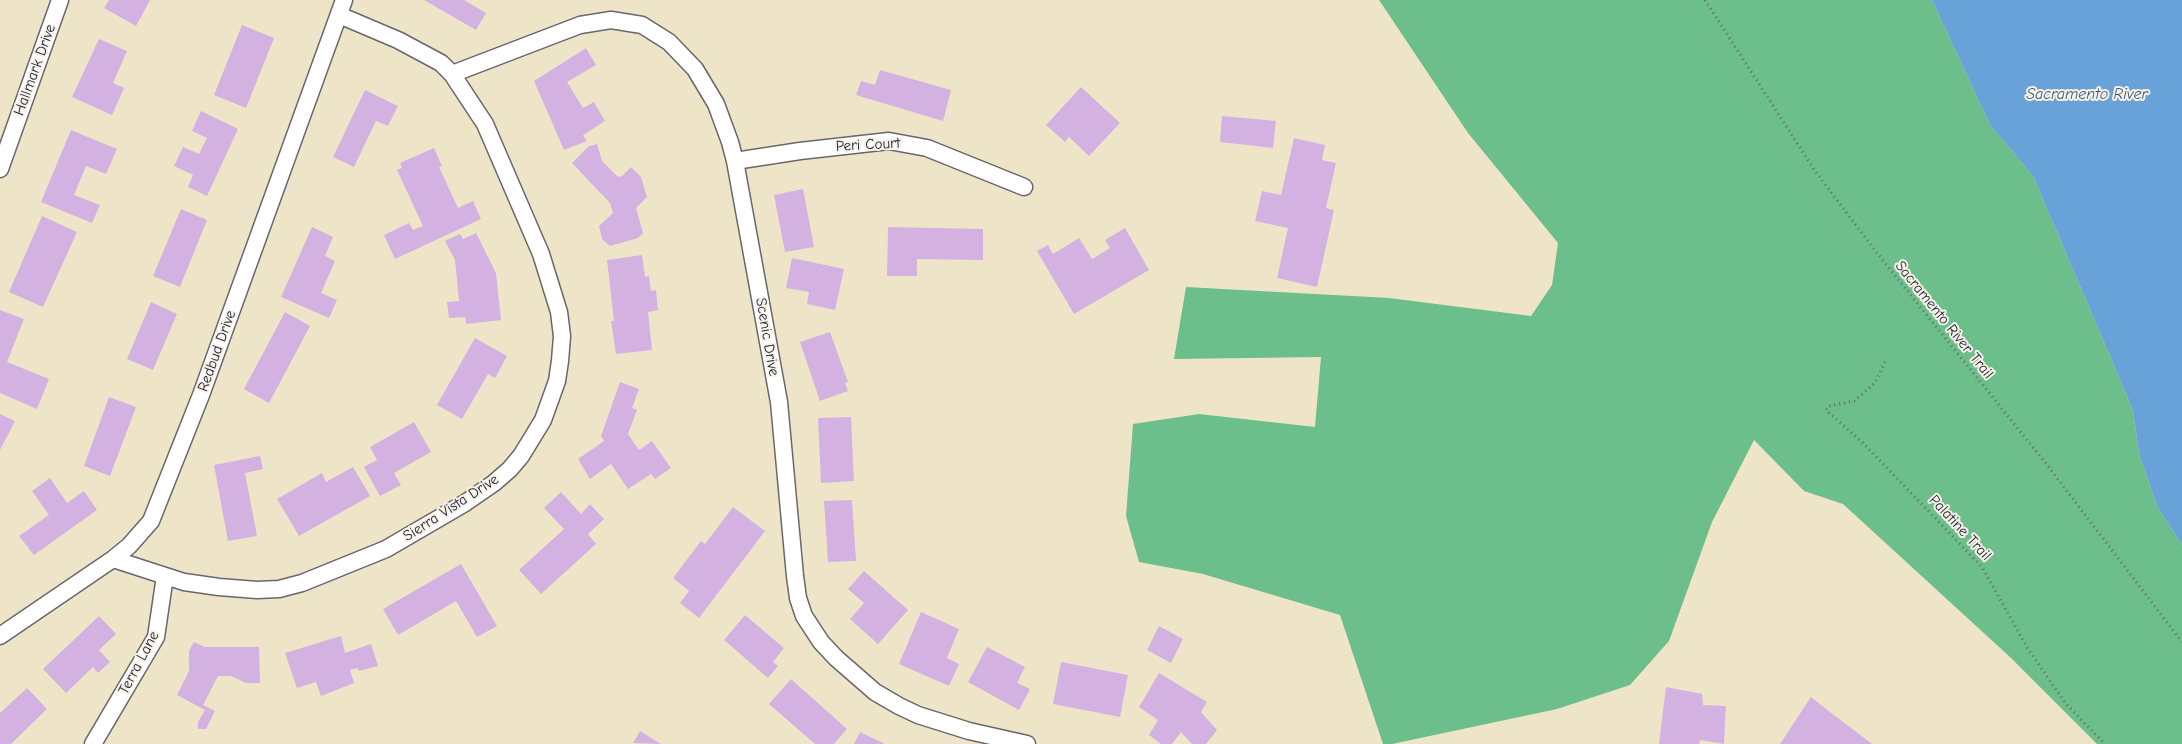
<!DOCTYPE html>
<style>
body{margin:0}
canvas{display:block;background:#eee5c8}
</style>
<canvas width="2182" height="744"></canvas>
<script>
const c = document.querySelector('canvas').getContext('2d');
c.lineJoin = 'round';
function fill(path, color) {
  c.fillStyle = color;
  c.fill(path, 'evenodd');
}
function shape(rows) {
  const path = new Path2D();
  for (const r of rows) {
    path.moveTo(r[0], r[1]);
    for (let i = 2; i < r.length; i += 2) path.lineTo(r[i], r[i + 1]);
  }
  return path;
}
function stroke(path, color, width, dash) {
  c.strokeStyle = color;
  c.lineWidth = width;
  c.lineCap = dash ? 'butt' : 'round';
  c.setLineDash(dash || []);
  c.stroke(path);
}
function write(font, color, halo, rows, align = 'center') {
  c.font = font + ' "Comic Neue",sans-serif';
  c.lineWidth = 4;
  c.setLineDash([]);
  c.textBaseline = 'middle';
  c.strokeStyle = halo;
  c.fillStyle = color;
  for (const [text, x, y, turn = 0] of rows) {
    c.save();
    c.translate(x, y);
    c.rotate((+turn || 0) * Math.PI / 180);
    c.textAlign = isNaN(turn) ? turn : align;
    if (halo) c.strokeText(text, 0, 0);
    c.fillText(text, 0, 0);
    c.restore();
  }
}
fill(shape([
 [1379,0,1932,0,1990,125,2033,176,2133,410,2139,454,2157,506,2182,545,2182,744,2097,744,2010,657,1843,504,1804,491,1754,440,1712,522,1669,641,1630,685,1557,709,1392,744,1383,744,1340,615,1203,574,1139,562,1126,516,1133,424,1199,414,1315,427,1321,357,1174,359,1186,287,1389,298,1531,316,1552,285,1558,243,1468,133]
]), '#6cbe8a');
fill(shape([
 [1932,0,2182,0,2182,545,2157,506,2139,454,2133,410,2033,176,1990,125]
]), '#69a2d8');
fill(shape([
 [109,0,150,0,136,26,104,8],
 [424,0,464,0,486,13,476,30],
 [242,25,274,38,246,108,214,95],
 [99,39,127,51,113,83,124,88,112,115,72,97],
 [586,48,596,65,567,82,583,108,594,102,605,121,583,135,587,141,564,150,534,81],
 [880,70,951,90,943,121,856,95,861,81,875,85],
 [1081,87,1120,123,1089,156,1069,137,1065,142,1046,125],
 [365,90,398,106,388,126,376,121,354,167,333,157],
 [201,111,238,129,207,196,188,187,193,175,174,166,183,147,199,154,207,138,192,131],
 [1222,116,1276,121,1273,148,1220,142],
 [71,130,117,149,106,174,86,166,74,195,100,205,92,223,41,202],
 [1294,138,1325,145,1322,160,1336,163,1326,208,1334,210,1317,287,1277,278,1288,228,1255,221,1262,191,1281,195],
 [597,144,602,161,618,177,622,176,631,167,641,177,647,197,636,208,643,233,638,238,610,246,602,239,599,226,613,213,610,203,572,163,589,146],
 [434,148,442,166,439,167,458,208,473,201,481,219,395,259,384,235,409,223,413,230,423,226,397,170,402,168,400,163],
 [803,189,814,247,785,252,774,195],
 [181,209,207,220,180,287,153,276],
 [42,216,77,232,43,307,9,292],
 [312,227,333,237,325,256,335,261,321,293,337,300,329,318,281,297],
 [888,227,983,229,983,260,917,259,917,276,887,276],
 [1125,228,1149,270,1074,314,1037,251,1048,245,1053,254,1079,238,1092,259,1110,248,1105,240],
 [476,233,496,273,501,320,466,324,465,317,449,318,447,302,459,301,455,260,445,241,460,234,463,239],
 [642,255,645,277,649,276,651,291,656,290,658,310,648,312,652,350,616,354,611,321,614,321,607,260],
 [792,258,844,269,835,310,807,304,809,292,786,288],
 [151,302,177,314,153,370,127,359],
 [0,310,24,319,7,362,49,379,37,409,0,393],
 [285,312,310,326,269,403,244,389],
 [830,332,848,382,845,383,848,391,820,401,800,342],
 [475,338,507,356,495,378,488,374,462,419,437,405],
 [620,382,639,389,632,408,637,410,628,434,639,450,652,441,671,468,655,479,651,474,628,489,611,464,590,479,578,459,604,441,601,436],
 [109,397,136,407,110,476,84,466],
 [0,414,15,421,0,450],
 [851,417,854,481,821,483,818,418],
 [414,422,431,452,394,473,401,485,380,496,364,467,377,460,370,447],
 [260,456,263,469,245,473,257,536,228,541,214,465],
 [353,467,370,496,299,536,277,499,322,473,326,482],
 [50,478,67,503,84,491,97,510,34,555,19,536,49,515,32,491],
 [561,492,581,514,590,504,604,519,588,534,596,544,541,594,519,570,564,529,544,508],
 [852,500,856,561,828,562,824,501],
 [733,507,765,531,699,618,680,603,689,591,673,578,701,541,705,544],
 [461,564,497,626,477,637,456,601,398,635,383,609],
 [864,571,908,610,878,644,850,619,864,603,848,589],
 [921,612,959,629,947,658,959,664,949,686,899,664],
 [745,615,784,648,773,662,778,666,768,678,724,640],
 [99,616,116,634,99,650,110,662,98,673,93,667,66,693,43,669],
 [1159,626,1183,639,1171,663,1147,650],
 [341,636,345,653,371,644,378,666,358,671,358,668,350,670,354,683,321,696,316,682,297,688,285,653],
 [194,642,205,647,259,647,260,683,246,683,231,676,218,676,203,705,215,711,206,729,198,729,198,722,205,710,177,695,189,671,189,651],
 [987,647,1025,667,1017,683,1030,689,1019,710,968,682],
 [1061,662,1128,675,1120,717,1053,704],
 [1159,673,1207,702,1201,712,1217,730,1206,744,1192,744,1181,732,1172,744,1161,744,1149,735,1158,720,1139,707],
 [791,679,847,729,834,744,815,744,769,704],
 [1666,687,1702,694,1703,705,1726,706,1724,744,1700,740,1699,744,1659,744],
 [27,688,47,709,11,744,0,744,0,713],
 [1811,697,1826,709,1872,744,1780,744],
 [640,731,661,744,633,743],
 [860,732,885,744,854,744]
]), '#d3b2e2');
const minor = shape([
 [452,74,580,25,611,20,642,25,669,42,695,69,716,104,730,142,735,161,779,402,795,576,798,598,804,616,821,642,836,658,875,692,899,706,918,715,969,731,1027,744],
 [735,161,800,151,889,141,927,148,1024,187],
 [0,169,60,0],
 [113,559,184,582,219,587,257,590,279,589,302,583,386,549,465,503,494,483,510,469,521,456,543,420,557,381,560,361,562,336,559,312,541,254,485,124,452,74,441,63,398,40,339,15],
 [0,636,113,559,129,546,151,521,201,395,344,0],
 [93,744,156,637,165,576]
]);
stroke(minor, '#69666c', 19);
stroke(shape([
 [1705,0,1815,171,1877,253,2047,465,2182,642],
 [1885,362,1875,383,1854,401,1829,406,1826,410,1863,443,1982,567,2028,649,2066,704,2105,744]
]), '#69666c', 3, [1, 4]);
stroke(minor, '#fff', 16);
write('15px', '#22223b', '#f7f3e8', [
 ["Hallmark Drive",35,70,-70],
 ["Peri Court",868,145,-3],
 ["Sacramento River Trail",1944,320,51],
 ["Scenic Drive",767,337,80],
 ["Redbud Drive",217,351,-70],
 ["Sierra Vista Drive",451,508,-33],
 ["Palatine Trail",1960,528,47],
 ["Terra Lane",139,663,-62]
]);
write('italic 16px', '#3e557a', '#f7f3e8', [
 ["Sacramento River",2087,94]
]);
</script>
